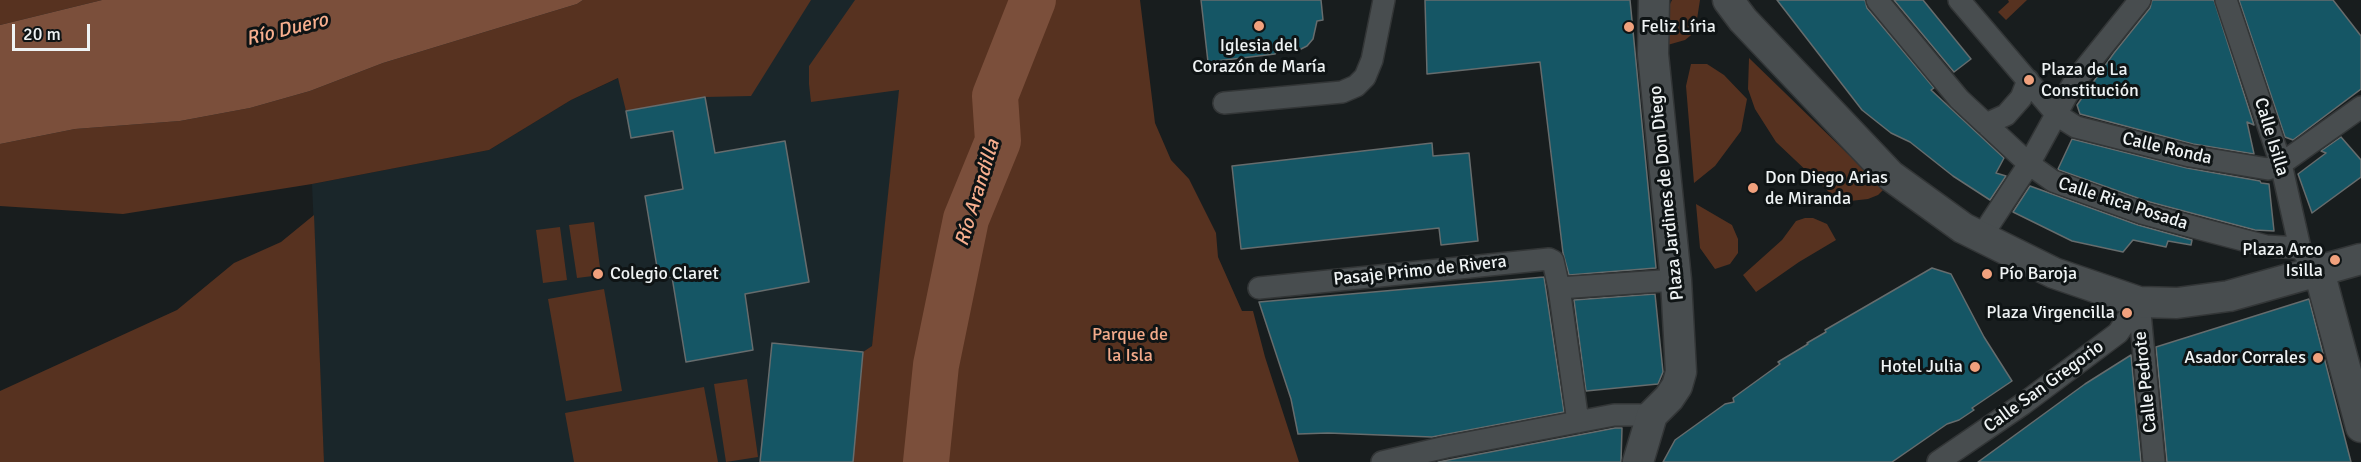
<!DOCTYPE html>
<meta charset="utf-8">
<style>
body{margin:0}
#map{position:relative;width:2361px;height:462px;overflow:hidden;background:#181d1e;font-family:Signika,sans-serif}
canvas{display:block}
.scale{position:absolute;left:12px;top:24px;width:78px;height:27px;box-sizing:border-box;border:3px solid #eff3f4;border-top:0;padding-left:8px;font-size:18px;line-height:21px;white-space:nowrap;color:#eff3f4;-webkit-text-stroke:4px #0f1415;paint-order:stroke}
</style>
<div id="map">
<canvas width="2361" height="462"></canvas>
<div class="scale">20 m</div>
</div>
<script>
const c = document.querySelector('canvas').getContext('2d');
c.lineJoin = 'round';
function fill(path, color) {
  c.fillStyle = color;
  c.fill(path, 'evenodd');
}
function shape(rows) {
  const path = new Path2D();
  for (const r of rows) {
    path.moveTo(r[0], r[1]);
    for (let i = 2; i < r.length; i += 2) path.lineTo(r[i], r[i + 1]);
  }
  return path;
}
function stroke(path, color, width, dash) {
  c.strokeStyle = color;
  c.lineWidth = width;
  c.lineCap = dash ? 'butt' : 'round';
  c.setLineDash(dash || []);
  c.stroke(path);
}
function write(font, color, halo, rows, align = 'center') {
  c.font = font + ' Signika,sans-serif';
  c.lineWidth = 6;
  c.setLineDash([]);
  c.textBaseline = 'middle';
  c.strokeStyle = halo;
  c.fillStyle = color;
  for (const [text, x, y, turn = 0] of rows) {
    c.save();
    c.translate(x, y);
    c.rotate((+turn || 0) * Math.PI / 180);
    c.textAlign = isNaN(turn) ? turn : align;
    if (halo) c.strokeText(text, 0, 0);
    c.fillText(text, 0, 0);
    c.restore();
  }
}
fill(shape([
 [747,0,909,0,874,332,853,462,324,462,312,184,489,150,571,100,686,47]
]), '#1a262a');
fill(shape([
 [0,0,102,0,0,25],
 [583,0,811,0,751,96,705,97,626,111,618,78,571,100,489,150,312,184,123,214,0,206,0,144,75,129,180,121,250,108,310,91,383,63,577,4],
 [855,0,1140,0,1155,123,1171,160,1189,179,1216,233,1218,257,1242,311,1253,311,1265,357,1299,462,853,462,863,352,872,346,899,90,811,102,809,84,809,66],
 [1672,0,1700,0,1695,32,1685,40,1664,46,1663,18],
 [2008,0,2027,0,2006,20,1998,12,2009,2],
 [1749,58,1884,189,1878,195,1868,199,1850,201,1830,193,1776,142,1755,109,1748,89],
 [1691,64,1707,64,1724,75,1747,99,1741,131,1715,166,1694,183,1686,86],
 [1696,204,1732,225,1738,239,1738,253,1730,264,1715,269,1700,248],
 [314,215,324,462,0,462,0,391,177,310,234,263,281,242],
 [1805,218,1813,218,1827,224,1836,240,1799,262,1756,292,1743,275,1782,240,1796,221],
 [594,222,601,275,577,278,569,225],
 [560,227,567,280,543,283,536,230],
 [604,289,622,391,566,401,548,299],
 [747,379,758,457,726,462,714,384],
 [704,387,718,462,574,462,565,413]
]), '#573220');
fill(shape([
 [102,0,583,0,577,4,383,63,310,91,250,108,180,121,75,129,0,144,0,25]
]), '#7b4f3b');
stroke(shape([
 [926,462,936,365,966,219,998,141,995,96,1033,0]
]), '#7b4f3b', 46);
const building = shape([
 [1201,0,1321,0,1323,20,1317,21,1313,39,1307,46,1295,52,1278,50,1275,54,1208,62,1201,0],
 [1425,0,1630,0,1656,268,1569,275,1563,253,1540,62,1427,74,1425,0],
 [1777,0,1865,0,1867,8,1934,88,1931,90,2004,158,1996,173,2006,176,1990,200,1953,176,1910,142,1891,133,1862,110,1777,0],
 [1894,0,1923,0,1971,59,1954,72,1894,0],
 [2152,0,2214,0,2254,125,2247,122,2254,154,2193,144,2080,114,2077,105,2114,53,2150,8,2152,0],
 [2239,0,2333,0,2361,36,2361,89,2293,140,2285,137,2239,0],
 [705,97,715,153,785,141,809,282,745,294,753,350,686,362,672,277,659,279,645,196,683,189,673,131,631,138,626,111,705,97],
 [2341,137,2361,160,2361,177,2312,213,2298,174,2326,153,2321,151,2341,137],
 [2072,139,2187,168,2260,181,2261,183,2269,184,2274,231,2255,230,2146,201,2059,170,2058,169,2072,139],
 [1432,143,1433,156,1469,153,1478,241,1441,245,1439,228,1241,249,1232,166,1432,143],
 [2030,186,2138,225,2192,240,2191,245,2168,241,2166,247,2133,240,2123,252,2072,241,2013,212,2030,186],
 [1932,268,1951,274,1984,337,2012,381,1972,408,1974,410,1959,420,1947,424,1892,462,1663,462,1675,440,1725,404,1734,402,1733,398,1780,364,1778,362,1808,344,1807,343,1826,332,1825,330,1932,268],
 [1544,277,1564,412,1432,437,1328,433,1298,434,1291,399,1259,302,1544,277],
 [1655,294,1663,372,1658,384,1586,391,1574,300,1655,294],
 [2309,299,2351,462,2167,462,2156,347,2309,299],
 [772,343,863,352,853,462,760,462,772,343],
 [2131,355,2141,462,1978,462,2085,384,2131,355],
 [1615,428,1622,428,1621,462,1438,462,1615,428]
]);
fill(building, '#155665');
stroke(building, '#666c6d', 1.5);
const street = shape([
 [1877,0,1959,99,2029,164,2053,181,2142,213,2201,229,2266,246,2300,248],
 [1959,0,2057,115,2076,127,2190,156,2268,169,2281,164,2361,107],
 [2226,0,2281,164,2300,248,2309,259],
 [1224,103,1342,92,1356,86,1365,77,1372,60,1384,0],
 [1986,124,2006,115,2021,98,2028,80],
 [1981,237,2029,164,2074,82,2140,0],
 [1259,288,1549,259,1553,261,1559,288,1578,422],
 [1559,288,1676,280],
 [2139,302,2154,462],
 [1382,462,1446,447,1614,415,1652,415],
 [1938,462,2023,404,2118,333,2139,302]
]);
const secondary = shape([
 [1728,0,1743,20,1891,176,1963,228,2054,273,2139,302,2177,303,2229,296,2361,259],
 [2319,271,2361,427],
 [1638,462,1652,415,1669,398,1677,386,1681,372,1676,280,1653,54,1654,0]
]);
stroke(street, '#333637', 24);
stroke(secondary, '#333637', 33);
stroke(street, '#484d4f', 21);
stroke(secondary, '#484d4f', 30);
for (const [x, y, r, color] of [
 [1259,26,6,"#f1a17d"],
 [1629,27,6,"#f1a17d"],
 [2029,80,6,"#f1a17d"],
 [1753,188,6,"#f1a17d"],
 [2335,260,6,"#f1a17d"],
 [598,274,6,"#f1a17d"],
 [1987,274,6,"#f1a17d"],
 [2127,313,6,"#f1a17d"],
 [2318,358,6,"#f1a17d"],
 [1975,367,6,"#f1a17d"]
]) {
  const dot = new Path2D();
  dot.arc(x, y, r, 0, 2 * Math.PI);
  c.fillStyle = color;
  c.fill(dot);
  stroke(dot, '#0f1415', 2);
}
write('18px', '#eff3f4', '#0f1415', [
 ["Feliz Líria",1641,27],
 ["Iglesia del",1259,46,"center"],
 ["Corazón de María",1259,67,"center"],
 ["Plaza de La",2041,70],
 ["Constitución",2041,91],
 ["Don Diego Arias",1765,178],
 ["de Miranda",1765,199],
 ["Plaza Arco",2323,250,"right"],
 ["Isilla",2323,271,"right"],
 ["Colegio Claret",610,274],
 ["Pío Baroja",1999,274],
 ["Plaza Virgencilla",2115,313,"right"],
 ["Asador Corrales",2306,358,"right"],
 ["Hotel Julia",1963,367,"right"]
], 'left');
write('18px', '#eff3f4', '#0f1415', [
 ["Calle Isilla",2271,137,73],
 ["Calle Ronda",2167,149,13],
 ["Plaza Jardines de Don Diego",1667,193,-96],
 ["Calle Rica Posada",2123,204,18],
 ["Pasaje Primo de Rivera",1420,271,-6],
 ["Calle Pedrote",2146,382,-96],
 ["Calle San Gregorio",2044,387,-36]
]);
write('18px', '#f3aa8a', '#0f1415', [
 ["Parque de",1130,335],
 ["la Isla",1130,356]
]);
write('italic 20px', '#f8af8e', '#0f1415', [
 ["Río Duero",287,30,-14],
 ["Río Arandilla",978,193,-73]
]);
</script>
